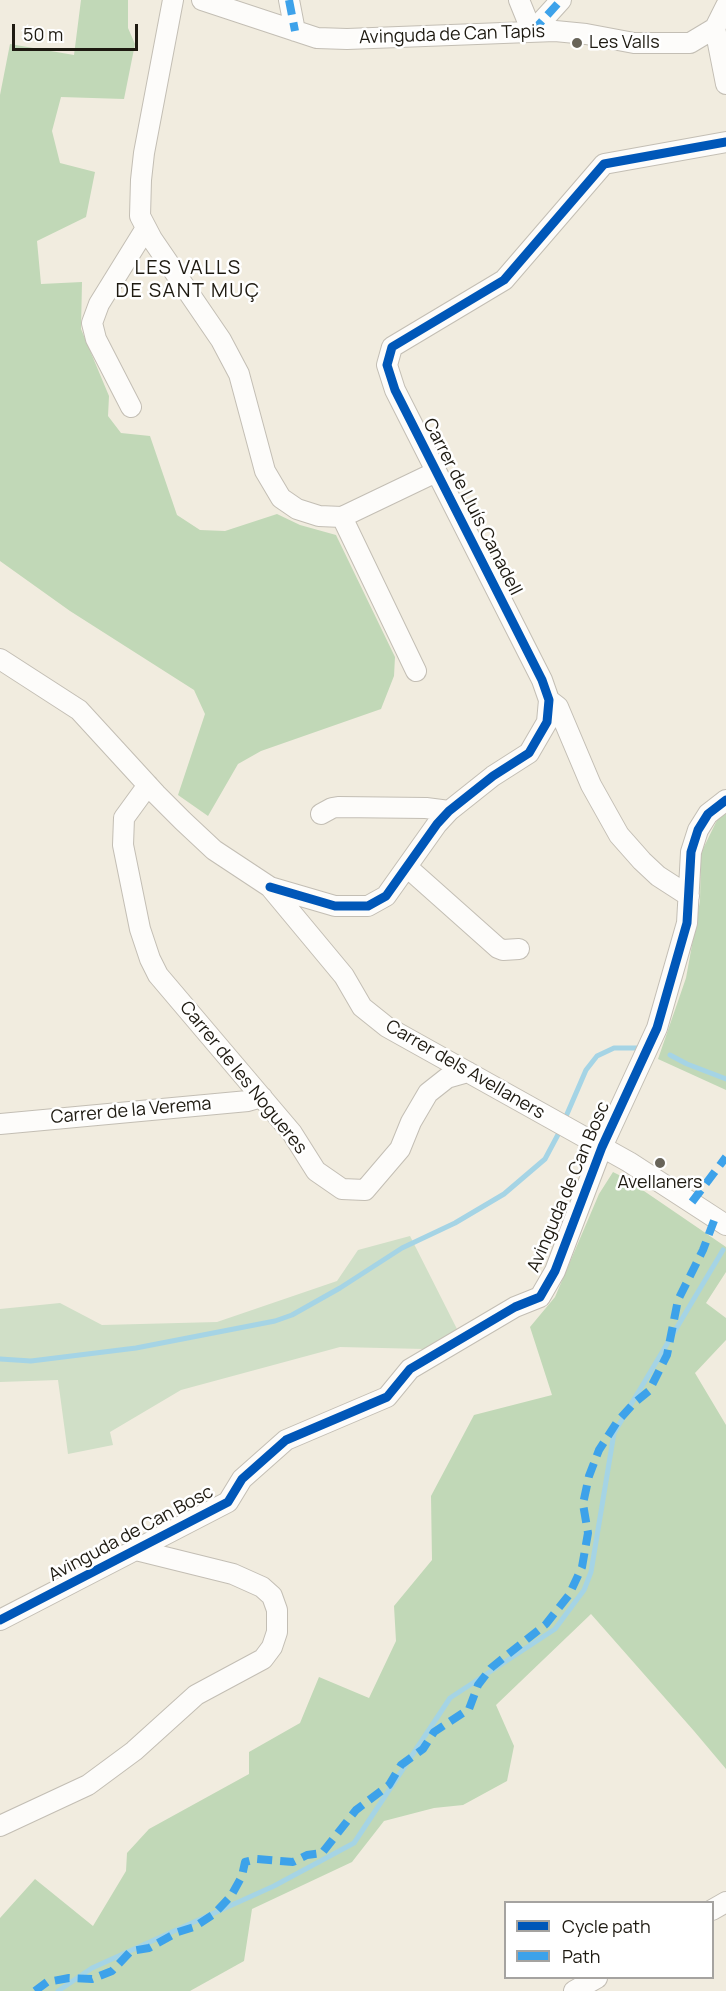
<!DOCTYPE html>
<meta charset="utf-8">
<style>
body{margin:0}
#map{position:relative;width:726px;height:1991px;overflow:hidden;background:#f1ecdf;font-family:Manrope,sans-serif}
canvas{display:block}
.legend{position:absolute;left:504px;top:1901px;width:210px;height:78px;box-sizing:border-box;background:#fff;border:2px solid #a5a3a0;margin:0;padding:8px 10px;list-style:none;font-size:18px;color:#1e1a11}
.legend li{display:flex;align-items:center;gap:12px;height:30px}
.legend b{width:30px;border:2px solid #a5a3a0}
.scale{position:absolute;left:12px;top:24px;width:126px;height:27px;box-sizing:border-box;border:3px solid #1e1a11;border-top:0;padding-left:8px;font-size:18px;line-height:21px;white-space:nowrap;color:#1e1a11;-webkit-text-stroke:4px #fff;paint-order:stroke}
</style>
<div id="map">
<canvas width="726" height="1991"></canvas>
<ul class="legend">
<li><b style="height:8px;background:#0057b8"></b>Cycle path</li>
<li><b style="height:8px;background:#3da2ea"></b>Path</li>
</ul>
<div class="scale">50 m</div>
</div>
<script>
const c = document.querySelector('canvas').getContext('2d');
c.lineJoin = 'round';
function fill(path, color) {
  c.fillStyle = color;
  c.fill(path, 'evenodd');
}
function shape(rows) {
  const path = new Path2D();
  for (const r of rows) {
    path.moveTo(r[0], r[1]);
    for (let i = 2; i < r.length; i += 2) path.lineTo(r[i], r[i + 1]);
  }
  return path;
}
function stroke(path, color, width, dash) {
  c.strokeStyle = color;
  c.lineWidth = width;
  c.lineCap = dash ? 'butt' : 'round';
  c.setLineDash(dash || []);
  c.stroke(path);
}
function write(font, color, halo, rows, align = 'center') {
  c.font = font + ' Manrope,sans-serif';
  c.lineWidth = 5;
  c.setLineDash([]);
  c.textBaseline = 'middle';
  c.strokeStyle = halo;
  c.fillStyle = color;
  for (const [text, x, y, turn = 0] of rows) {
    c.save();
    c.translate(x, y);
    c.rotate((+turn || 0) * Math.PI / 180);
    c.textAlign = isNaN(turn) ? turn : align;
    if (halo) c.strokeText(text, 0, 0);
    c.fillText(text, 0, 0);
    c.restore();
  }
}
fill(shape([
 [410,1236,458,1331,424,1349,340,1347,181,1390,110,1432,113,1445,68,1454,58,1380,0,1382,0,1309,60,1303,102,1325,217,1322,337,1281,358,1250]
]), '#d0dfc7');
fill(shape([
 [81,0,128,0,128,28,135,44,124,99,61,97,52,131,60,163,95,172,86,217,37,241,41,284,82,282,81,329,109,396,108,416,121,433,150,436,177,515,200,530,225,531,277,514,300,525,336,535,395,657,394,676,381,709,261,751,238,764,208,816,178,795,205,714,194,690,70,611,0,561,0,95,10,44,74,55],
 [726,814,726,1090,658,1059,686,978,700,901,701,853,719,816],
 [613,1172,625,1178,726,1247,726,1272,706,1303,726,1318,726,1340,695,1373,726,1425,726,1769,694,1731,591,1614,496,1705,514,1746,507,1781,463,1805,434,1808,384,1821,352,1862,252,1909,244,1961,190,1991,0,1991,0,1918,35,1879,93,1926,126,1871,127,1853,149,1829,249,1774,249,1752,300,1723,319,1677,369,1698,396,1641,394,1606,432,1560,431,1496,474,1415,552,1395,530,1327,555,1297,599,1194]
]), '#c1d8b7');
stroke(shape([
 [670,1055,687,1064,726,1079],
 [564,1121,586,1070,597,1056,614,1048,638,1048],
 [0,1359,31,1361,136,1348,275,1321,292,1315,340,1288,402,1248,455,1223,504,1194,545,1159,561,1129],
 [58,1991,92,1968,274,1886,354,1843,450,1698,555,1629,584,1590,591,1572,614,1433,723,1250]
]), '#a5d4e5', 5);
const street = shape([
 [173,0,144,153,141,180,140,216,152,239,221,340,239,374,265,471,281,498,297,509,319,516,342,517,436,472],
 [202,0,317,38,347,39,555,31,586,34,634,43,690,43,715,28,726,6],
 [289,0,295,31],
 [519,0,532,32],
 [715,28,726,84],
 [532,32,561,0],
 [131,407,96,339,92,323,99,304,146,228],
 [342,517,416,671],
 [0,659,79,710,156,794,183,821,214,850,270,887,344,976,362,1007,387,1027,629,1162,726,1225],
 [549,700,558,707,591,785,619,835,642,861,658,876,689,896],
 [148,785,124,818,123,845,140,929,150,959,158,975,292,1133,316,1171,342,1189,365,1190,400,1149,411,1122,428,1093,447,1078,468,1072],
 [321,814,332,808,338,807,426,808,449,811],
 [407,867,498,948,503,950,519,949],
 [270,887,335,906,368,906,386,896,437,824,449,811,493,776,529,753,547,722,549,700,542,680,395,390,387,365,392,347,504,280,604,164,726,142],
 [0,1124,248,1101,262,1097],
 [0,1620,228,1502,242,1479,286,1440,387,1397,410,1369,515,1307,540,1297,555,1271,602,1147,657,1028,687,923,691,852,698,830,708,814,726,800],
 [0,1826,88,1785,134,1751,196,1695,263,1659,272,1647,277,1632,277,1610,272,1596,262,1587,233,1574,136,1550],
 [712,1910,726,1902],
 [574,1991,597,1978]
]);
stroke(street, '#c3beb4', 22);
stroke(street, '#fdfcfa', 20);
stroke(shape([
 [289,0,295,31],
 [532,32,561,0],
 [692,1202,726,1157],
 [35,1991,47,1982,69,1978,92,1979,112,1971,131,1951,149,1948,178,1932,194,1927,214,1914,231,1896,242,1876,245,1862,257,1859,293,1862,307,1855,322,1853,356,1810,389,1785,401,1765,423,1749,434,1732,469,1709,478,1685,491,1668,546,1624,569,1595,582,1567,588,1533,583,1504,589,1476,599,1450,617,1422,634,1403,649,1391,667,1355,678,1300,703,1250,715,1218]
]), '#3da2ea', 8, [15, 8]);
stroke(shape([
 [270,887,335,906,368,906,386,896,437,824,449,811,493,776,529,753,547,722,549,700,542,680,395,390,387,365,392,347,504,280,604,164,726,142],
 [0,1620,228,1502,242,1479,286,1440,387,1397,410,1369,515,1307,540,1297,555,1271,602,1147,657,1028,687,923,691,852,698,830,708,814,726,800]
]), '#0057b8', 9);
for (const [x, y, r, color] of [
 [577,43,6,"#686459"],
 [660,1163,6,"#686459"]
]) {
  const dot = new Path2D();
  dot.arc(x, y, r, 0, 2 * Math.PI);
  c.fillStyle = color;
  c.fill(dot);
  stroke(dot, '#fff', 2);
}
write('18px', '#1e1a11', '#fff', [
 ["Avinguda de Can Tapis",452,35,-2],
 ["Carrer de Lluís Canadell",472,507,63],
 ["Carrer dels Avellaners",465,1070,30],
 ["Carrer de les Nogueres",243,1078,51],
 ["Carrer de la Verema",131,1111,-5],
 ["Avinguda de Can Bosc",569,1187,-67],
 ["Avinguda de Can Bosc",131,1534,-28]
]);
write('18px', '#1e1a11', '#fff', [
 ["Les Valls",589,43],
 ["Avellaners",660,1183,"center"]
], 'left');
c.letterSpacing = '1.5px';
write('20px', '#1e1a11', '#fff', [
 ["LES VALLS",188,268],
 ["DE SANT MUÇ",188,291]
]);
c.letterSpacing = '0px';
</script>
